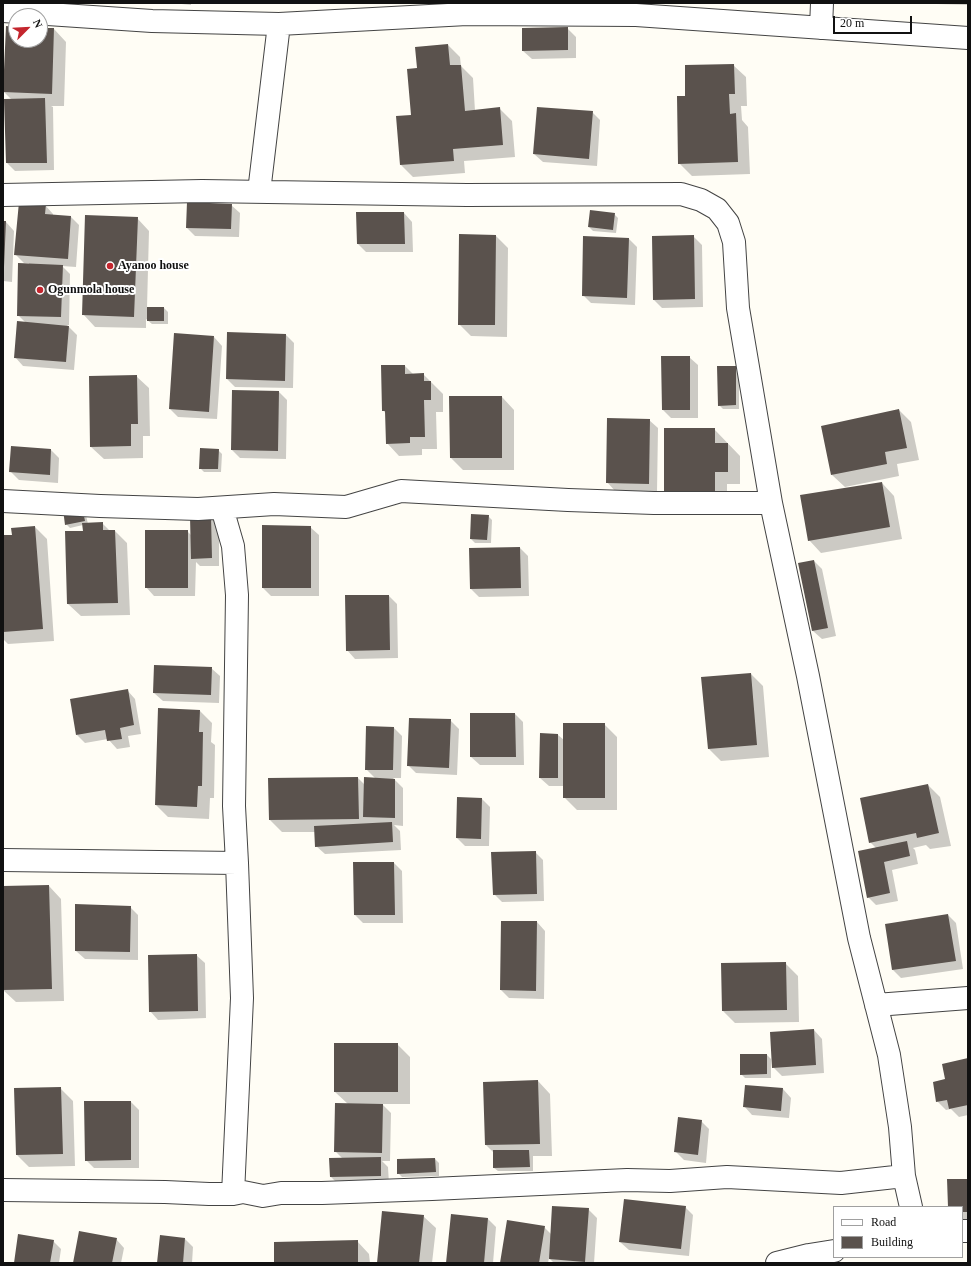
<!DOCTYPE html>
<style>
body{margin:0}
#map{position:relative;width:971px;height:1266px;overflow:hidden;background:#fffdf5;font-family:Georgia,serif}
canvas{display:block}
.frame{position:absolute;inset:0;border:4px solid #111;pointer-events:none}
.legend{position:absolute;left:833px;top:1206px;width:130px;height:52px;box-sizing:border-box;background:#fff;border:1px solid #a0a0a0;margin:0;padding:5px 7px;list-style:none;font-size:12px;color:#111}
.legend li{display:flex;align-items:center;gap:8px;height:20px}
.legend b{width:20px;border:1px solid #a0a0a0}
.north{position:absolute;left:8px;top:8px;width:40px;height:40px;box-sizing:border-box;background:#fff;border:1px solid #a0a0a0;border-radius:50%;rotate:66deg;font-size:11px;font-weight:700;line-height:16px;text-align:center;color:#111}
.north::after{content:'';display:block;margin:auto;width:14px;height:18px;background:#c4262e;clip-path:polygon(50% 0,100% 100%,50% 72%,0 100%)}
.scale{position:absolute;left:833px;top:16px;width:79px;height:18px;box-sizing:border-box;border:2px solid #111;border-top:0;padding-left:5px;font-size:12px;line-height:14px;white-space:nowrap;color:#111;-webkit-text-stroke:3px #fff;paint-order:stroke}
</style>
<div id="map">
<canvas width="971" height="1266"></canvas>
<div class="frame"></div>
<ul class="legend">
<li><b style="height:5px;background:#fff"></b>Road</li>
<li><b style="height:11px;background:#5a524d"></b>Building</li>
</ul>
<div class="north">N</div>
<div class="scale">20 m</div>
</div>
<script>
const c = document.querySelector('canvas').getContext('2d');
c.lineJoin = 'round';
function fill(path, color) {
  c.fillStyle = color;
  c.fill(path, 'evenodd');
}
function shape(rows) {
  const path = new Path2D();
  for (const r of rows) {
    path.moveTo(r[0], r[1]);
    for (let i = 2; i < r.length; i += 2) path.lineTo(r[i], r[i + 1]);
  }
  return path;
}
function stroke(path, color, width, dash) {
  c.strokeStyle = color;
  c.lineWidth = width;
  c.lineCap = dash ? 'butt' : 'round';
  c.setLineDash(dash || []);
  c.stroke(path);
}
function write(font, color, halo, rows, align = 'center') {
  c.font = font + ' Georgia,serif';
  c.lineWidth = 4;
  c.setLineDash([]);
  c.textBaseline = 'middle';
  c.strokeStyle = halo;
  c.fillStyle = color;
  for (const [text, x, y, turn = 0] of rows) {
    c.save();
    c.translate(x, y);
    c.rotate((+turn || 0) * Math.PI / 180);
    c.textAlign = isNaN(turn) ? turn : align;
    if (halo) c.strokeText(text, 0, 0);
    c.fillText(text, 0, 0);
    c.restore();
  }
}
fill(shape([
 [112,3,128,3,128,4],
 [172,3,191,3,191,5],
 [907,3,921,3,920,4],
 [936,3,968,3,968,5,936,4],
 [16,28,16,40,40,40,40,29,54,29,66,42,64,106,51,106,53,107,54,170,15,171,7,163,12,100,4,92],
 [567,28,576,37,576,58,532,59,523,51],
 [448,45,460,57,461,66,473,78,475,111,499,108,512,121,515,157,464,161,465,173,413,177,401,165,412,116,418,69],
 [733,65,746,77,747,106,741,106,742,120,748,127,750,174,692,176,679,163,686,97],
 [592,112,600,120,597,166,543,162,534,154],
 [45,205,53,214,53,216,71,217,79,225,76,267,62,266,70,274,69,325,67,325,77,335,74,370,23,366,15,357,26,323,18,315,29,263,24,263,15,254],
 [231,205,240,213,239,237,195,236,187,228],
 [404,213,412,222,413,252,366,252,358,244],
 [614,214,618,218,616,233,593,231,589,227],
 [137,218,149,231,147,308,164,308,168,312,168,324,152,324,146,319,146,328,95,327,83,314],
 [3,222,6,222,14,231,12,282,3,281],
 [496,236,508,248,507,337,471,336,459,324],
 [693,236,702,245,703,307,662,308,654,300],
 [629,239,637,247,635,305,591,303,583,295],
 [286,335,294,343,293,388,235,387,227,379],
 [214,337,222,346,217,419,178,417,170,409],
 [689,357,698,365,698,418,671,418,663,410],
 [405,366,414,375,423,374,443,394,443,412,436,412,437,449,422,449,422,455,399,456,387,443,386,414,383,410],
 [735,367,739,371,739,409,723,409,719,405],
 [136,376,149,388,150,436,143,436,143,458,104,459,91,447],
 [279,392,287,400,286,459,240,458,232,450],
 [502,397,514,410,514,470,463,470,451,458],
 [899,410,911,422,919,460,897,464,899,476,845,487,832,475],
 [649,420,658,428,657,492,615,491,607,482],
 [665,429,715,430,740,456,740,484,727,484,727,504,677,503,665,491],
 [51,450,59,458,58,483,19,480,10,471],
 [218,450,222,454,221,472,204,472,200,468],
 [882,483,894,496,902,539,821,553,809,540],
 [85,511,88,524,102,523,110,531,115,531,127,543,130,615,81,616,68,604,84,532,83,525,70,528,66,524],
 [488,516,492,520,491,543,475,543,471,539],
 [210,517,219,526,219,566,200,566,196,562,195,596,154,596,146,587,187,531,191,535],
 [35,527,47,539,54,641,8,644,3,639,3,536,13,536],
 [310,527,319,535,319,596,271,596,263,588],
 [520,548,528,556,529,596,479,597,471,589,470,549],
 [814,561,822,569,836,636,822,639,813,631,799,564],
 [389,596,397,604,398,658,355,659,347,650],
 [211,668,220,676,219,703,163,701,154,693],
 [751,674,763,686,769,757,721,761,709,749],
 [127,690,135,699,141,734,128,736,130,747,117,749,108,739,85,743,77,735],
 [200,711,212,723,211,742,215,745,214,798,210,798,209,819,168,817,156,805],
 [471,714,515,714,523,722,524,765,480,765,471,757],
 [450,720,459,729,457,775,416,773,408,765],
 [604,724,617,737,617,810,577,810,564,797,564,786,549,786,540,778,541,734,558,735,564,740],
 [394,728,402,736,401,778,393,778,403,788,403,826,394,825,400,831,401,850,325,854,316,846,315,832,282,832,270,820,358,778,365,785,376,779,366,769],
 [3,762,4,792,3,792],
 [928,785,940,797,951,846,930,849,926,845,913,848,915,850,918,864,892,870,898,901,876,905,868,897,876,848,870,842],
 [482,799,490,807,489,846,465,846,457,838],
 [535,852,543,860,544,901,502,902,494,894],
 [394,863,402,871,403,923,363,923,355,915],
 [49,886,61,899,64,1001,16,1002,3,990,3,887],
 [130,907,138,915,138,960,85,959,76,951],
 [948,915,956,923,963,969,901,978,893,970,886,925],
 [537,922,545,931,544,999,509,998,501,990],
 [196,955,205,963,206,1018,158,1020,150,1011],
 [785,963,798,976,799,1022,735,1023,723,1011],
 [814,1030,822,1039,824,1073,782,1076,773,1067],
 [397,1044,410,1057,410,1104,382,1104,391,1113,390,1161,382,1161,388,1167,389,1184,339,1185,331,1177,343,1159,335,1151,348,1104,335,1092],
 [767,1055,771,1059,771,1078,745,1078,741,1074],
 [968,1059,968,1115,959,1117,951,1109,946,1110,937,1101],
 [538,1081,550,1094,552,1156,533,1156,533,1171,498,1171,494,1168,494,1153,486,1145],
 [746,1086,783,1089,791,1098,789,1118,752,1115,744,1106],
 [60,1088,73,1101,75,1166,29,1167,17,1155],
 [131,1102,139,1110,139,1168,94,1168,86,1160],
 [701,1121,709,1129,706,1163,684,1160,676,1152],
 [435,1159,439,1163,439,1176,402,1177,398,1173],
 [968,1180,968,1220,962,1220,962,1207,949,1207],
 [685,1207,693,1215,689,1256,629,1250,620,1242],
 [588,1209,597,1218,594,1263,554,1263,549,1258,548,1263,501,1263,544,1227,551,1234],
 [452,1215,488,1219,496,1227,493,1263,447,1263],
 [423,1216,436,1228,432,1263,378,1263],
 [116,1239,124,1248,121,1263,74,1263],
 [185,1239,193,1247,192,1263,158,1263],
 [53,1241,61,1249,59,1263,15,1263],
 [357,1241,369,1254,370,1263,275,1263]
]), '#0003');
fill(shape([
 [6,26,16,27,16,40,40,40,40,28,54,28,52,94,3,92],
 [568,27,568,50,522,51,522,28],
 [448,44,450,65,461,65,465,111,500,107,503,145,453,149,454,161,400,165,396,116,411,115,407,69,417,68,415,47],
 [734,64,735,94,729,94,730,114,736,113,738,162,678,164,677,96,685,96,685,65],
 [45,98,47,163,6,163,4,99],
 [537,107,593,111,589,159,533,154],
 [19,202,46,204,45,214,71,216,68,259,14,255],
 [187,202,232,204,231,229,186,228],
 [590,210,615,213,613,230,588,227],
 [356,212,404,212,405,244,357,244],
 [85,215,138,217,134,317,82,315],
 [3,221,6,221,4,267,3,267],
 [459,234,496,235,495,325,458,325],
 [694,235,695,299,653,300,652,236],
 [583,236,629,238,627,298,582,296],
 [18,263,63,265,61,317,17,316],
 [147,307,164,307,164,321,147,321],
 [17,321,69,326,66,362,14,358],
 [227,332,286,334,285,381,226,379],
 [174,333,214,336,209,412,169,409],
 [661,356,690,356,690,410,662,410],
 [381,365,405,365,405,374,424,373,424,381,431,381,431,400,424,400,425,437,410,437,410,443,386,444,385,411,382,411],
 [717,366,736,366,736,405,718,406],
 [137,375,138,424,131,424,131,446,90,447,89,376],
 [232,390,279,391,278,451,231,450],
 [449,396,502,396,502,458,450,458],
 [899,409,907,448,885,452,887,464,831,475,821,426],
 [607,418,650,419,649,484,606,483],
 [664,428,715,428,715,443,728,443,728,472,715,472,715,492,664,491],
 [11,446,51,449,50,475,9,472],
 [200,448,219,449,218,469,199,469],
 [882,482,890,527,808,541,800,495],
 [82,506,85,521,65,525,63,509],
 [471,514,489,515,487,540,470,539],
 [190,516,211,516,212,558,191,559],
 [103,522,103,530,115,530,118,603,67,604,65,531,83,531,82,523],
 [262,525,311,526,311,588,262,588],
 [35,526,43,629,3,632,3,535,12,535,11,528],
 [145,530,188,530,188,588,145,588],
 [520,547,521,588,470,589,469,548],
 [814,560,828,628,812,631,798,563],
 [345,595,389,595,390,650,346,651],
 [154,665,212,667,211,695,153,693],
 [751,673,757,745,708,749,701,677],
 [128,689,134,725,120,728,122,739,107,741,105,730,76,735,70,699],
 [158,708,200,710,199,732,203,732,202,786,198,786,197,807,155,805],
 [470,713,515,713,516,757,470,757],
 [409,718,451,719,449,768,407,766],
 [563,723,605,723,605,798,563,798],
 [366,726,394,727,393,770,365,770],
 [540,733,558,734,558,778,539,778],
 [358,777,359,819,269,820,268,778],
 [364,777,395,779,395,818,363,817],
 [928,784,939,833,917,838,916,833,869,843,860,798],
 [457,797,482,798,481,839,456,838],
 [392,822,393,842,315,847,314,826],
 [907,841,910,856,884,862,890,893,867,898,858,851],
 [536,851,537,894,493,895,491,852],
 [353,862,394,862,395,915,354,915],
 [49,885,52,989,3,990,3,886],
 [75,904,131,906,130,952,75,951],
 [948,914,956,961,892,970,885,924],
 [501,921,537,921,536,991,500,990],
 [197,954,198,1011,149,1012,148,955],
 [786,962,787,1010,722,1011,721,963],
 [814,1029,816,1065,772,1068,770,1032],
 [334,1043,398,1043,398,1092,334,1092],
 [740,1054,767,1054,767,1074,740,1075],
 [968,1058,968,1105,949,1109,947,1100,936,1102,933,1082,945,1079,942,1064],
 [538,1080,540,1144,485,1145,483,1082],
 [745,1085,783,1088,781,1111,743,1107],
 [61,1087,63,1154,16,1155,14,1088],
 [84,1101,131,1101,131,1160,85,1161],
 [335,1103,383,1104,382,1153,334,1152],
 [678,1117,702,1120,698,1155,674,1152],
 [493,1150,529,1150,530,1167,493,1168],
 [381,1157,381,1176,330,1177,329,1158],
 [435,1158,436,1172,397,1174,397,1159],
 [947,1179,968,1179,968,1212,962,1212,962,1207,948,1207],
 [624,1199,686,1206,681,1249,619,1242],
 [552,1206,589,1208,585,1262,549,1259],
 [382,1211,424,1215,419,1263,377,1263],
 [451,1214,488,1218,484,1263,446,1263],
 [507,1220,545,1226,539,1263,500,1263],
 [79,1231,117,1238,112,1263,73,1263],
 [18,1234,54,1240,50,1263,14,1263],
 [160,1235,185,1238,183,1263,157,1263],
 [358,1240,358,1263,274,1263,274,1242]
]), '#5a524d');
const minor = shape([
 [3,11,152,21,279,24,467,14,636,15,968,38],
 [821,28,822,3],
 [259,192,279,24],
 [3,195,202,191,467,195,681,194,701,200,717,209,728,223,734,242,738,308,771,503,808,676,859,938,889,1055,900,1127,904,1176,911,1207],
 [3,501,100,506,198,509,274,504,346,507,401,491,568,500,654,503,771,503],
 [222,508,233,546,237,595,234,806,237,863,242,998,233,1194],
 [3,860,237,863],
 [876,1005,968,998],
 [3,1190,165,1192,209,1194,233,1194,243,1192,263,1196,281,1193,322,1193,432,1189,627,1180,670,1181,727,1177,841,1183,904,1176],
 [962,1231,968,1231],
 [777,1263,809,1255,834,1251]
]);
stroke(minor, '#444', 24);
stroke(minor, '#fff', 22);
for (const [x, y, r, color] of [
 [110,266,4,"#c4262e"],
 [40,290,4,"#c4262e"]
]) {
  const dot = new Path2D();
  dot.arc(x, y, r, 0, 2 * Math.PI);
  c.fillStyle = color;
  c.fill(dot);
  stroke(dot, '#fff', 1.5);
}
write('bold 12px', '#111', '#fff', [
 ["Ayanoo house",118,266],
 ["Ogunmola house",48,290]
], 'left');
</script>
